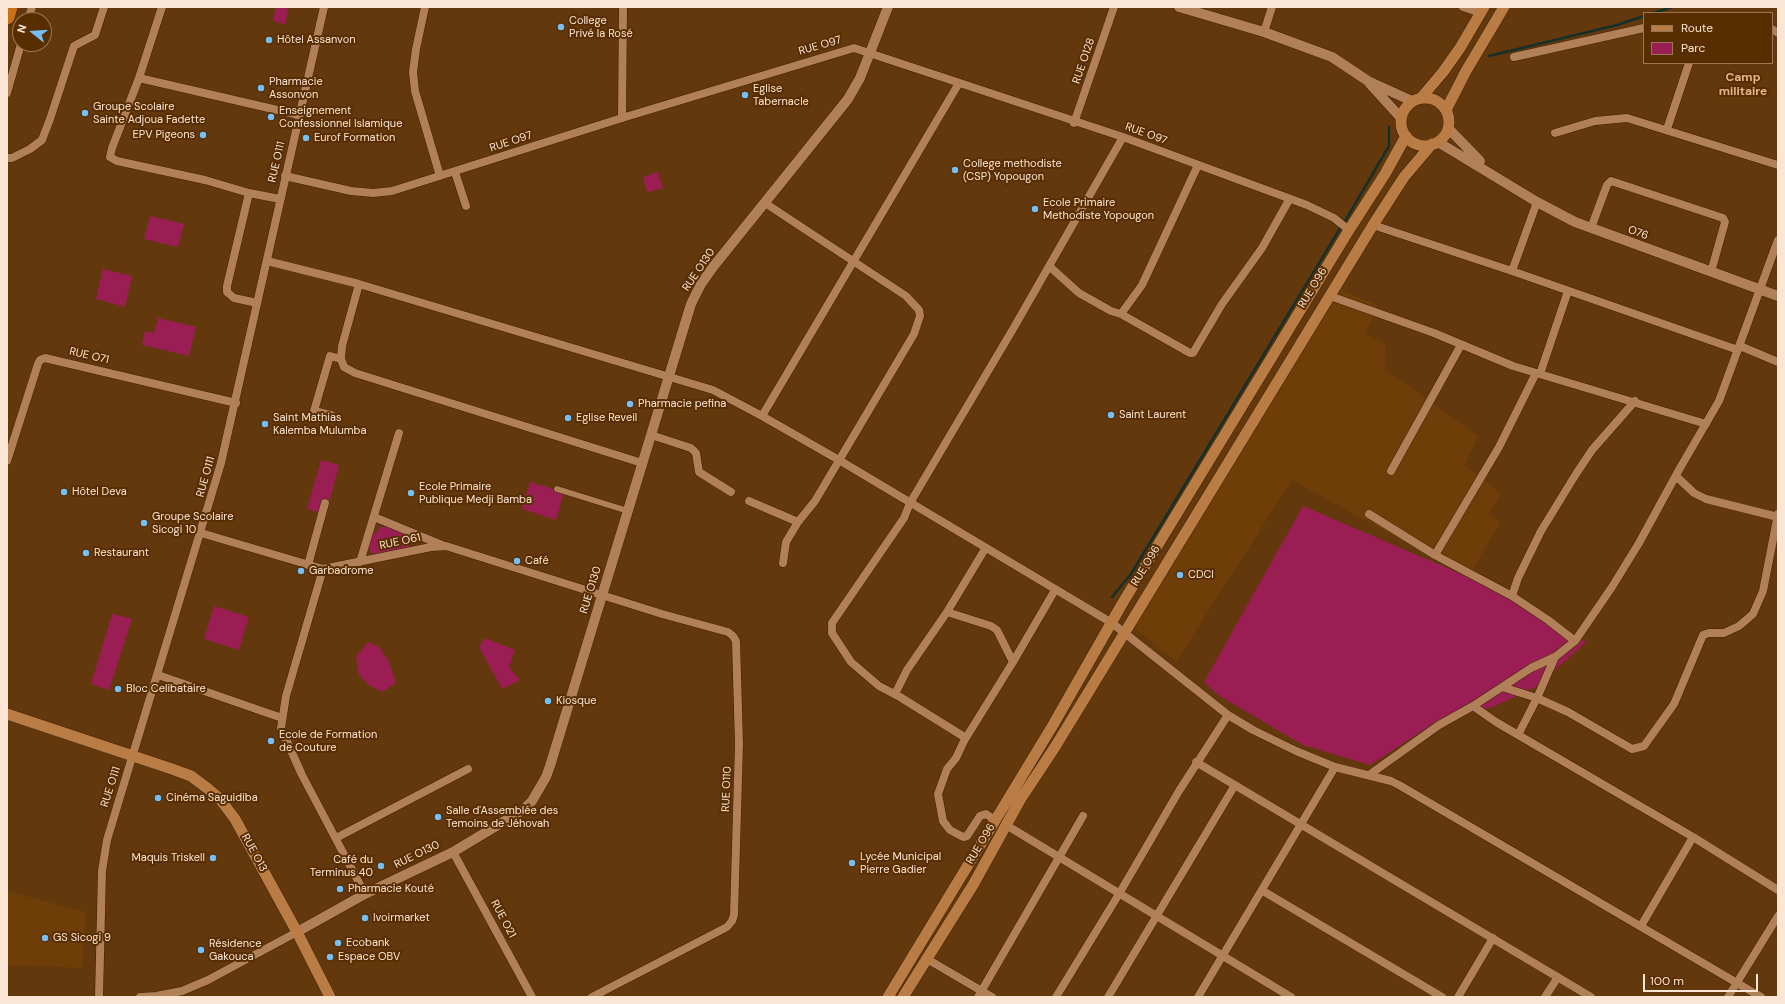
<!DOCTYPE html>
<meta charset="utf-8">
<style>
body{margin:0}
#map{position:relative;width:1785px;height:1004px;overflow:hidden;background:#63380d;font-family:"DM Sans",sans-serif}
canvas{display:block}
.frame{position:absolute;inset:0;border:8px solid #fbe5d5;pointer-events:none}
.legend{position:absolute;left:1643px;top:12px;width:130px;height:52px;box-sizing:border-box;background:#582d00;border:1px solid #975;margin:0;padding:5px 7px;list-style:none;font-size:12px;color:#fbe5d5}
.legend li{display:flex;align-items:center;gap:8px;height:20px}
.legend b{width:20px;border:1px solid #975}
.north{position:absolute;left:12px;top:12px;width:40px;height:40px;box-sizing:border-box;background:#582d00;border:1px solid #975;border-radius:50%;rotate:287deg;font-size:11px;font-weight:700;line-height:16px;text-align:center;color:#fbe5d5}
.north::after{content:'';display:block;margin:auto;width:14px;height:18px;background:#74c0f6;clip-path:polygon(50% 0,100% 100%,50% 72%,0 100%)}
.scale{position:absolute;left:1643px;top:974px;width:115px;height:18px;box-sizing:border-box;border:2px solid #fbe5d5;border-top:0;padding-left:5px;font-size:12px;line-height:14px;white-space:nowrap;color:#fbe5d5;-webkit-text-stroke:3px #582d00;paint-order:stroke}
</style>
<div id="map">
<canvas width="1785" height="1004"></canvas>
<div class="frame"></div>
<ul class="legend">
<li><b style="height:5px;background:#b87c44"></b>Route</li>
<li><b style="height:11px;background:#9a1e54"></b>Parc</li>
</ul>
<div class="north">N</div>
<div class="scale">100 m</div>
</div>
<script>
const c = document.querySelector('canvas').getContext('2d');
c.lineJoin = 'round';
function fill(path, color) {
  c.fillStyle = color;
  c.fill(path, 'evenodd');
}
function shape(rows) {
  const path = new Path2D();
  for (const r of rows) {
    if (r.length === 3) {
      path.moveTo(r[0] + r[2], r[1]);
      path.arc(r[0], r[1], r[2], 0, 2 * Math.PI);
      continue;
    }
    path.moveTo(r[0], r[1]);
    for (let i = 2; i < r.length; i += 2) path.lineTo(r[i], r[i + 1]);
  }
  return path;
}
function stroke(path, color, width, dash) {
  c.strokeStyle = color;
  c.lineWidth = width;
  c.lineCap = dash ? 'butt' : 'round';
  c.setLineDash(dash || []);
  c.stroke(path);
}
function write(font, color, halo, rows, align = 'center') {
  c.font = font + ' "DM Sans",sans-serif';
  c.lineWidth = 4;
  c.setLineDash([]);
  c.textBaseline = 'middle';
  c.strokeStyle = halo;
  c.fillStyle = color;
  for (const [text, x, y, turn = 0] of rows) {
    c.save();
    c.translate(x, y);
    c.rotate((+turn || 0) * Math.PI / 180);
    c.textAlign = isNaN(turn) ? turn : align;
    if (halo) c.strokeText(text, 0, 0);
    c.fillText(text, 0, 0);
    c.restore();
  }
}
fill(shape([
 [1340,290,1378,305,1366,333,1385,344,1386,370,1478,436,1465,465,1501,494,1489,514,1501,522,1468,577,1292,480,1176,662,1134,627,1239,451],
 [7,891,86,912,82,968,7,965]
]), '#6e3d08');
fill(shape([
 [276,7,289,7,285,24,273,21],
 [658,172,663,188,647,192,643,177],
 [150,216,184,224,178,247,144,239],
 [103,269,132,276,125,307,96,299],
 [158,318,196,327,189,356,142,345,145,331,154,333],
 [321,460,339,465,329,503,324,501,320,513,307,509],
 [530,482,564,492,556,520,522,509],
 [1303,506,1468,577,1586,642,1537,686,1493,707,1436,722,1370,765,1303,745,1218,695,1204,682],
 [391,526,407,533,410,543,407,549,374,555,368,548,373,535,381,527],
 [214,606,249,617,239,650,204,639],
 [112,614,132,619,109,690,91,684],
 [484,638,515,650,509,667,520,680,502,689,479,647],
 [368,642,380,648,389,662,396,683,382,692,370,686,359,675,356,657]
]), '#9a1e54');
stroke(shape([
 [1654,13,1672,7],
 [1489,56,1617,25,1644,16],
 [1344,223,1389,146,1389,127],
 [1112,597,1131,574,1341,227]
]), '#152f2a', 2.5);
const pedestrian = shape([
 [557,489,628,511]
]);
const minor = shape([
 [162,7,139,78,112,148,110,157,117,161,205,180,249,193,280,199],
 [425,7,416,49,413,72,415,91,440,176],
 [1463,7,1481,13],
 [28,20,32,7],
 [1772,29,1778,33],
 [1264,32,1272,7],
 [1514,57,1644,28],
 [139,78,299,115],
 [7,93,21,44],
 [622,118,623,7],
 [1074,123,1114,7],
 [1667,129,1689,63],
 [1555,133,1595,121,1627,118,1778,165],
 [7,158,12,158,30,149,42,140,50,119,74,46,95,35,104,7],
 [455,172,466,206],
 [285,176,351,191,373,193,392,191,622,118,854,48,1123,137,1307,205,1334,218,1349,230],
 [249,193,227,286,227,292,234,298,257,303],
 [765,203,906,296,919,310,920,316,914,334,815,501,798,522,786,542,783,563],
 [1373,225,1512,271,1738,350],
 [1591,228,1607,185,1611,181,1723,218,1725,222,1711,272],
 [267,261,359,284,713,390,762,416,839,460,1112,623,1228,715,1253,730,1296,751,1335,767,1391,781,1399,785,1761,997],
 [1049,266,1079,293,1111,311,1121,314,1190,353,1193,353,1222,304,1262,248,1289,200],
 [1512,271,1537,202],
 [359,284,342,346,341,359,344,367,355,373,642,463],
 [1330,296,1434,333,1513,366,1706,424],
 [1121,314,1142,285,1198,165],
 [1740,346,1778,362],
 [1540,374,1568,291],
 [331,415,314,411,330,356,341,359],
 [762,416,959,83],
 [651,435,691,448,696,453,699,472,731,492],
 [7,461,38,364,40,360,45,358,236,403],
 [1391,471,1461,345],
 [1676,476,1694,493,1706,499,1778,517],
 [749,501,798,522],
 [1369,514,1435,555,1512,596,1548,620,1575,641],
 [374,517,442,545],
 [201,533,323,569,431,547,446,546,662,614,728,632,733,636,736,641,739,744,734,915,732,921,727,927,592,997],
 [1435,555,1499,447,1536,373],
 [360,562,399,433],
 [308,565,325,503],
 [323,569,286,696,281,728,302,775,365,894],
 [1512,596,1518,578,1541,531,1576,474,1592,450,1635,401],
 [947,612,991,626,997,630,1013,662,964,741,956,758,947,769,938,794,943,821,950,830,963,837,967,836,980,816,986,814,995,820],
 [1013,662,1055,590],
 [158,675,282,718],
 [1502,687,1537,698,1568,712,1632,749,1644,746,1674,704,1703,635,1709,633,1724,633,1739,626,1753,614,1763,591,1778,514],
 [895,694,907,670,947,612,985,549],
 [1473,706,1531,668,1555,657,1575,641,1612,587,1639,543,1680,468,1719,401,1778,240],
 [1518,735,1537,698,1555,657],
 [966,738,900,697,879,686,851,662,832,633,832,623,904,518,910,503,1013,329,1123,137],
 [1196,762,1591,997],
 [1369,775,1439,725,1473,706,1496,722,1693,837,1778,890],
 [1006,825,1291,997],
 [336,838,468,769],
 [453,852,532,997],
 [1263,891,1442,997],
 [1641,926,1693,837],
 [927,959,992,997],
 [99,997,102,871,107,840,221,463,324,7],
 [140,997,156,996,182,991,208,980,297,932],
 [978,997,1083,816],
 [1056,997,1119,894,1179,791,1228,715],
 [1108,997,1235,785],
 [1198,997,1335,767],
 [1458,997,1493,938],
 [1545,997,1558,977],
 [1728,997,1778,916]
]);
const tertiary = shape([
 [1179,7,1264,32,1332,57,1368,81,1412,101],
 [1370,84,1401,118],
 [1448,128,1480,161],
 [1438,142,1537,202,1575,222,1778,296],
 [297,932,365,894,453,852,523,810,532,801,546,777,550,766,691,304,701,284,713,267,848,99,860,78,888,7]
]);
const secondary = shape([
 [1421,98,1443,72,1460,48,1484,7],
 [1425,122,24],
 [1446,110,1466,71,1504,7],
 [7,714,172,769,191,776,207,788,220,799,235,819,297,932,330,997],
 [888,997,1053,725,1122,604,1349,230,1385,174,1406,136],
 [903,997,973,885,1020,800,1055,747,1373,225,1404,177,1432,144]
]);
const motorway = shape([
 [7,17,10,7]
]);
stroke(pedestrian, '#412101', 7);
stroke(minor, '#412101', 9);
stroke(tertiary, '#412101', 11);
stroke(secondary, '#412101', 12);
stroke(motorway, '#412101', 16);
stroke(pedestrian, '#b18058', 6);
stroke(minor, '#b18058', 8);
stroke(tertiary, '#b18058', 10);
stroke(secondary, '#b87c44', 11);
stroke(motorway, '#c77214', 15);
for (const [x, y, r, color] of [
 [561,27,4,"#74c0f6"],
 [269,40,4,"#74c0f6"],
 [261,88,4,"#74c0f6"],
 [745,95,4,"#74c0f6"],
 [85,113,4,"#74c0f6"],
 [271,117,4,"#74c0f6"],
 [203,135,4,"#74c0f6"],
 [306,138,4,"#74c0f6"],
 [955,170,4,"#74c0f6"],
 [1035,209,4,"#74c0f6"],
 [630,404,4,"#74c0f6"],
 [1111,415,4,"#74c0f6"],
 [568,418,4,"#74c0f6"],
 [265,424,4,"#74c0f6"],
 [64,492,4,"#74c0f6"],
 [411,493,4,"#74c0f6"],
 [144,523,4,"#74c0f6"],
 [86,553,4,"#74c0f6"],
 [517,561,4,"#74c0f6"],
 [301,571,4,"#74c0f6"],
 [1180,575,4,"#74c0f6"],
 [118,689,4,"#74c0f6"],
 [548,701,4,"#74c0f6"],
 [271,741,4,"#74c0f6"],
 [158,798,4,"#74c0f6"],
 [438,817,4,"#74c0f6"],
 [213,858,4,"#74c0f6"],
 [852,863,4,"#74c0f6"],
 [381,866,4,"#74c0f6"],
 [340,889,4,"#74c0f6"],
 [365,918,4,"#74c0f6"],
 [45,938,4,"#74c0f6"],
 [338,943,4,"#74c0f6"],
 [201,950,4,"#74c0f6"],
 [330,957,4,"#74c0f6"]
]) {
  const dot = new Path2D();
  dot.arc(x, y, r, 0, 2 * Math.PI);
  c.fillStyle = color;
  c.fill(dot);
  stroke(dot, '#582d00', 1.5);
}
write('11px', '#fbe5d5', '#582d00', [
 ["College",569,21],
 ["Privé la Rosé",569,34],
 ["Hôtel Assanvon",277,40],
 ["Pharmacie",269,82],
 ["Assonvon",269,95],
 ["Eglise",753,89],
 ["Tabernacle",753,102],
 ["Groupe Scolaire",93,107],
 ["Sainte Adjoua Fadette",93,120],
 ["Enseignement",279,111],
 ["Confessionnel Islamique",279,124],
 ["EPV Pigeons",195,135,"right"],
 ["Eurof Formation",314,138],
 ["College methodiste",963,164],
 ["(CSP) Yopougon",963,177],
 ["Ecole Primaire",1043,203],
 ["Methodiste Yopougon",1043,216],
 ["Pharmacie pefina",638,404],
 ["Saint Laurent",1119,415],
 ["Saint Mathias",273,418],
 ["Kalemba Mulumba",273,431],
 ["Eglise Reveil",576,418],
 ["Ecole Primaire",419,487],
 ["Publique Medji Bamba",419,500],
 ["Hôtel Deva",72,492],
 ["Groupe Scolaire",152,517],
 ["Sicogi 10",152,530],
 ["Restaurant",94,553],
 ["Café",525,561],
 ["Garbadrome",309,571],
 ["CDCI",1188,575],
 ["Bloc Celibataire",126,689],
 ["Kiosque",556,701],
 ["Ecole de Formation",279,735],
 ["de Couture",279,748],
 ["Cinéma Saguidiba",166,798],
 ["Salle d'Assemblée des",446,811],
 ["Temoins de Jéhovah",446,824],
 ["Lycée Municipal",860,857],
 ["Pierre Gadier",860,870],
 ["Maquis Triskell",205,858,"right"],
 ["Café du",373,860,"right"],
 ["Terminus 40",373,873,"right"],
 ["Pharmacie Kouté",348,889],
 ["Ivoirmarket",373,918],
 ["GS Sicogi 9",53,938],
 ["Ecobank",346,943],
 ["Résidence",209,944],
 ["Gakouca",209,957],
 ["Espace OBV",338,957]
], 'left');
write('11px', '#fbe5d5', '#582d00', [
 ["RUE O97",820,46,-16],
 ["RUE O128",1084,61,-71],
 ["RUE O97",1146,134,20],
 ["RUE O97",511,142,-18],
 ["RUE O111",277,162,-77],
 ["O76",1638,233,20],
 ["RUE O130",699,270,-56],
 ["RUE O96",1313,288,-59],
 ["RUE O71",89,356,13],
 ["RUE O111",206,477,-74],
 ["RUE O61",400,542,-12],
 ["RUE O96",1146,566,-59],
 ["RUE O130",591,590,-73],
 ["RUE O111",111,787,-72],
 ["RUE O110",727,789,-88],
 ["RUE O96",981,844,-59],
 ["RUE O13",254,853,61],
 ["RUE O130",417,855,-26],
 ["RUE O21",503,919,62]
]);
write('bold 12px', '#e7b38a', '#582d00', [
 ["Camp",1743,78],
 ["militaire",1743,92]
]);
</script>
